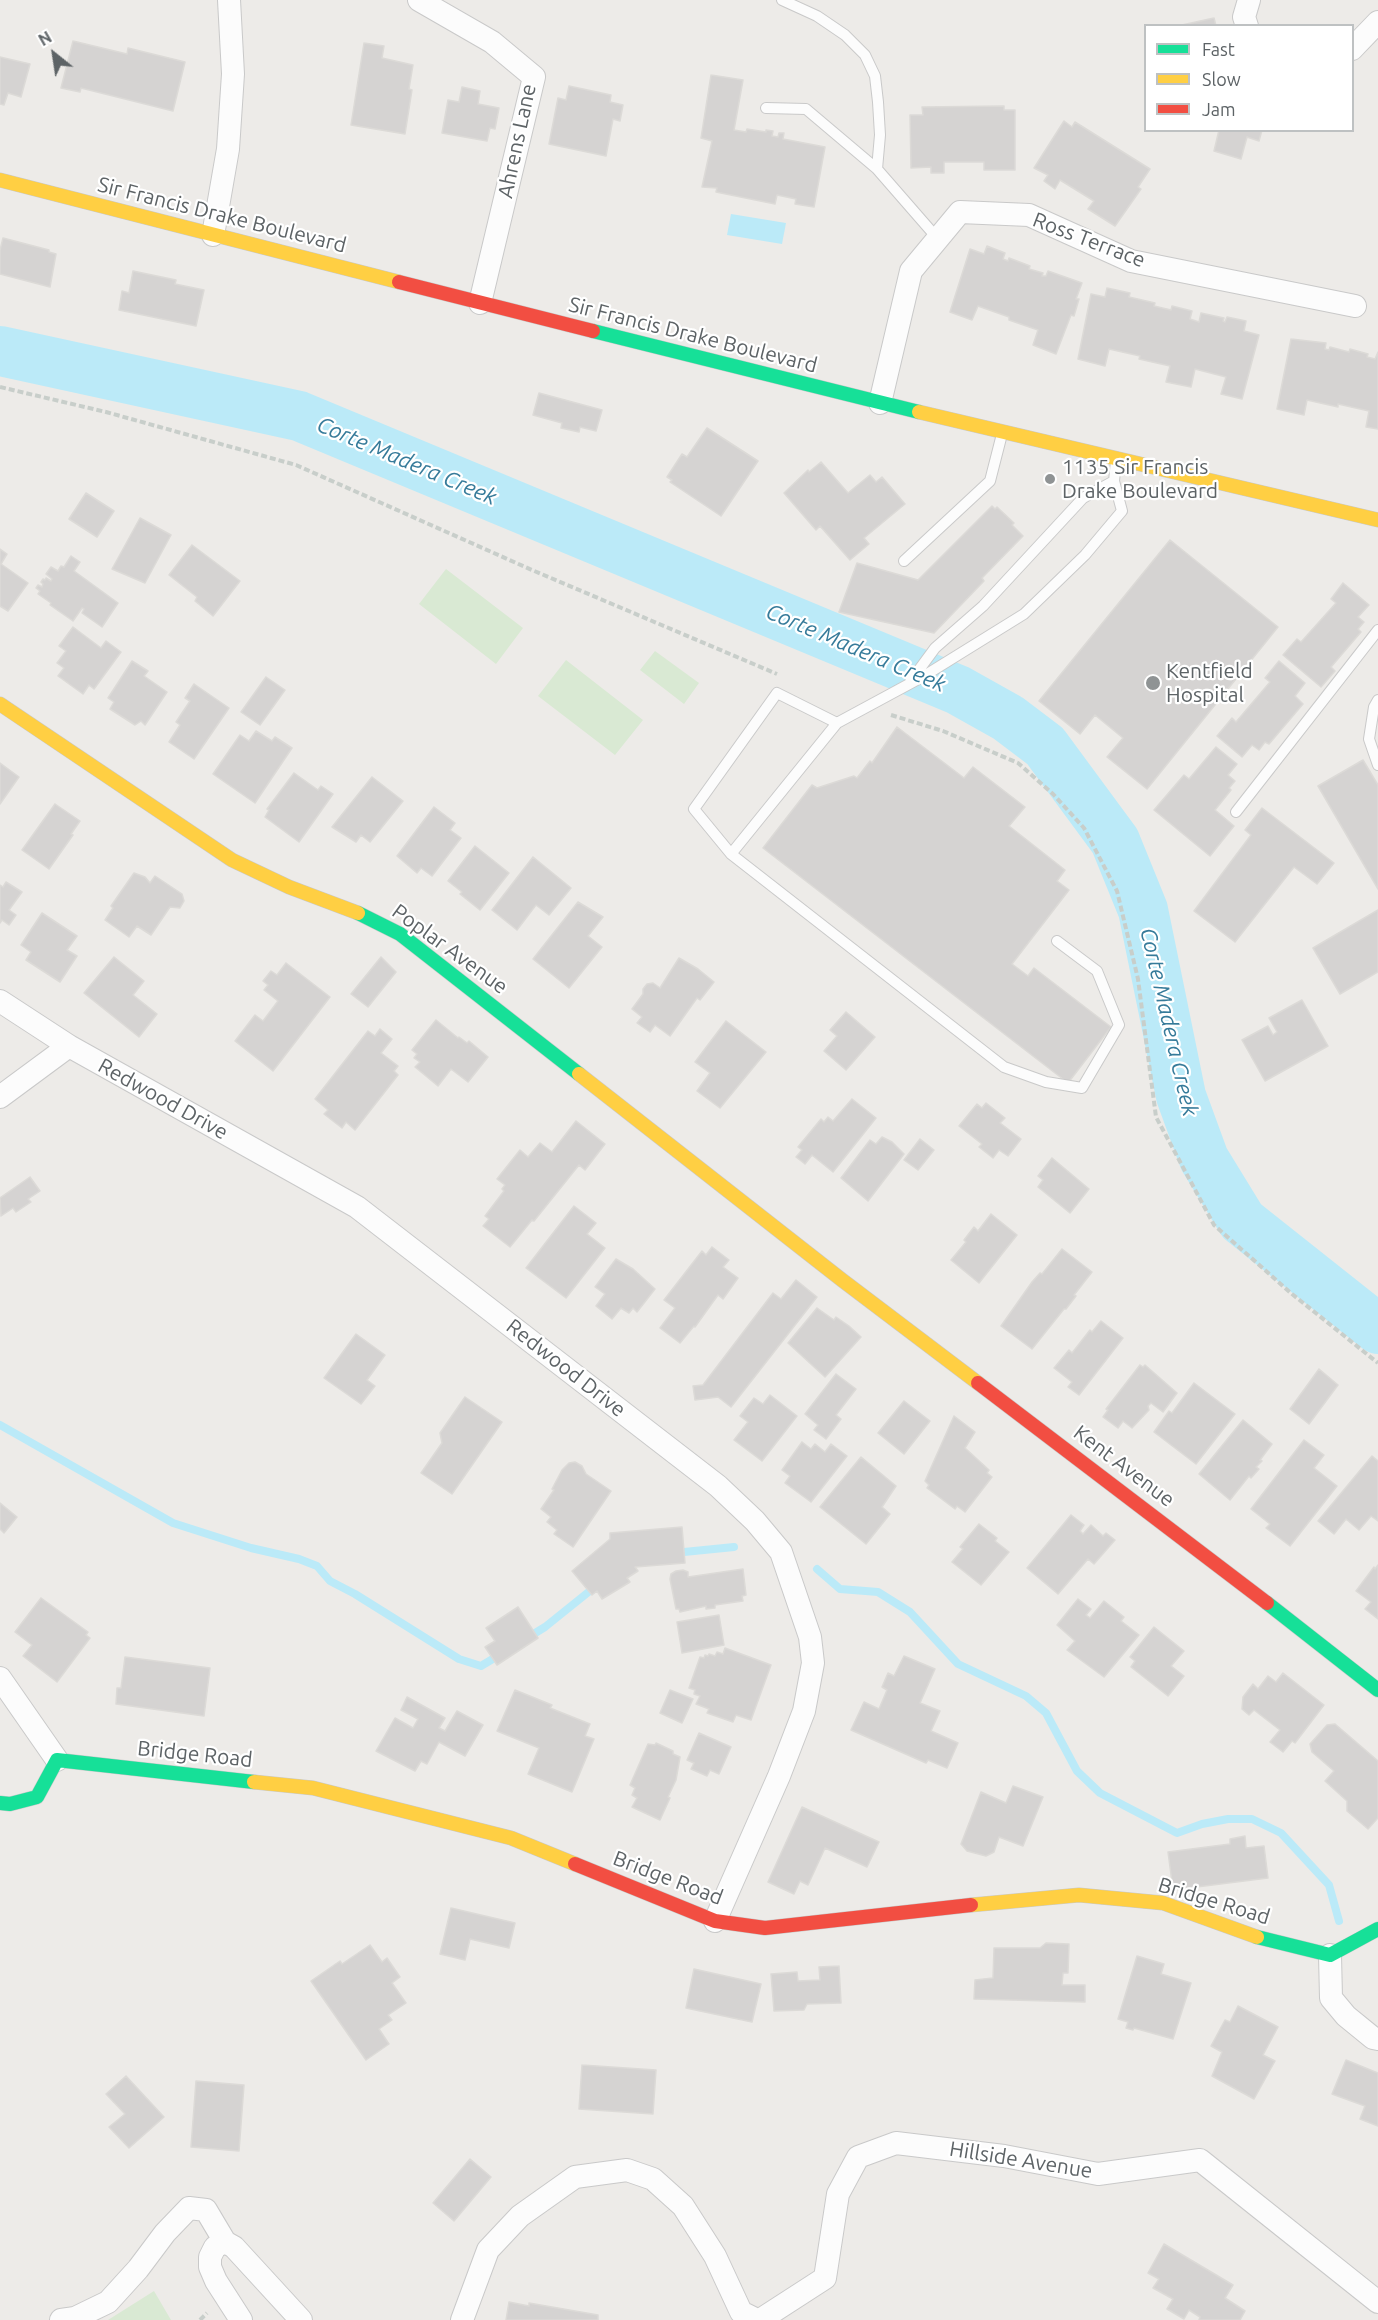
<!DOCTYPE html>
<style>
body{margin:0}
#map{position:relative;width:1378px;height:2320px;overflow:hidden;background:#edebe8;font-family:Ubuntu,sans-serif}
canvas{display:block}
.legend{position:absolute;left:1144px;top:24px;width:210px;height:108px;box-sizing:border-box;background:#fff;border:2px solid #bec1c2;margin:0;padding:8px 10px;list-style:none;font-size:18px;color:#5d6366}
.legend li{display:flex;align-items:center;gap:12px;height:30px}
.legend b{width:30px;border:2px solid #bec1c2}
.north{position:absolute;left:24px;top:24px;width:60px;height:60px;-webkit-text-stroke:4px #fff;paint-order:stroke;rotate:330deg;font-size:16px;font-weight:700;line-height:24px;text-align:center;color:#5d6366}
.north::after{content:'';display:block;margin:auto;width:21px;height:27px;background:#5d6366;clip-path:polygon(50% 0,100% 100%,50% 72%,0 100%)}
</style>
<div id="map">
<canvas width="1378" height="2320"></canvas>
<ul class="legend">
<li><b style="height:8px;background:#16e098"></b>Fast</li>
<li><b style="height:8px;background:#ffcf43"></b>Slow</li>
<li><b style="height:8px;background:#f24e42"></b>Jam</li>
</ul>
<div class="north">N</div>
</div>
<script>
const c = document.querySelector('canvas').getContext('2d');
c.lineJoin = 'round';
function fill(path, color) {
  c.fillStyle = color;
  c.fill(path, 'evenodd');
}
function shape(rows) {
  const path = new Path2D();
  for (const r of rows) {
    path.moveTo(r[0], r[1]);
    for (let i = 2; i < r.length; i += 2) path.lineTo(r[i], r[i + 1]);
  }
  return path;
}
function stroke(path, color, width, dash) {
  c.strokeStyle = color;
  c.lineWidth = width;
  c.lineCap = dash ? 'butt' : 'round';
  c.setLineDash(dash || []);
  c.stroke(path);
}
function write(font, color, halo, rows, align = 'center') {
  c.font = font + ' Ubuntu,sans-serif';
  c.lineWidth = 4.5;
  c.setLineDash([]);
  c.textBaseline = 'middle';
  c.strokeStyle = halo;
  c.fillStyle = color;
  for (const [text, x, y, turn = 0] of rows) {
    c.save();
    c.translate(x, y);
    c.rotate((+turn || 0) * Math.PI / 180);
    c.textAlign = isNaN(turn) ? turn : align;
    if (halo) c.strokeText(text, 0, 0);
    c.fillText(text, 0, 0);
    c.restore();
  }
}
fill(shape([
 [446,569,523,628,496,664,419,604],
 [655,651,699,683,684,704,640,670],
 [566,660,643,720,615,755,538,696],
 [154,2291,171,2320,108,2320]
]), '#d9e9d3');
fill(shape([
 [731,214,786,223,782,244,727,235]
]), '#bbeaf8');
stroke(shape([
 [0,1425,173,1523,251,1548,299,1559,317,1566,330,1581,355,1594,459,1659,481,1666,501,1654],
 [674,1553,734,1547],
 [817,1569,840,1589,878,1592,910,1612,958,1664,1026,1696,1046,1713,1077,1771,1100,1793,1177,1833,1202,1824,1228,1819,1252,1819,1281,1833,1329,1885,1339,1921],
 [527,1638,545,1627,596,1586]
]), '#bbeaf8', 8);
stroke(shape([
 [0,351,299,416,958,690,1008,718,1045,746,1115,841,1143,910,1181,1096,1204,1159,1242,1221,1378,1329]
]), '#bbeaf8', 50);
const building = shape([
 [1214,18,1216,26,1182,25,1214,18],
 [73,41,127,54,128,48,185,62,173,111,81,88,80,92,61,88,73,41],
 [364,43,384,46,382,58,413,65,409,89,412,90,405,134,351,125,364,43],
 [0,57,30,64,21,97,8,93,4,105,0,104,0,57],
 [711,75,743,80,734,130,746,132,747,129,766,132,766,130,773,131,772,136,778,137,779,133,784,133,783,139,825,147,814,207,795,204,796,199,777,195,775,204,716,192,717,188,702,187,712,141,701,138,711,75],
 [569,86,611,95,610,102,623,105,620,121,613,119,606,156,549,144,558,98,566,100,569,86],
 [462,87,480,91,478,104,499,108,495,129,490,128,487,141,442,133,448,100,459,102,462,87],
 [1004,106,1004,110,1015,110,1015,170,984,170,984,162,944,162,944,173,931,173,931,167,911,168,910,115,923,115,922,107,1004,106],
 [1064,121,1072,127,1075,122,1150,169,1138,187,1141,189,1115,226,1088,209,1094,201,1060,180,1055,189,1044,181,1048,175,1034,168,1064,121],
 [1219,130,1262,130,1259,141,1247,137,1241,159,1214,151,1219,130],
 [3,238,49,250,49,252,56,254,50,287,0,274,0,250,3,238],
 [987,246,1005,253,1003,259,1008,261,1009,258,1030,266,1029,269,1043,273,1042,276,1046,276,1048,271,1082,283,1076,299,1079,299,1074,316,1071,315,1056,354,1033,345,1038,330,1009,320,1009,317,978,306,972,320,950,312,970,249,984,254,987,246],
 [133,271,176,280,175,284,204,290,196,326,119,310,122,291,129,293,133,271],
 [1107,288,1130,293,1129,297,1155,303,1154,306,1171,310,1172,306,1192,311,1190,319,1199,322,1201,313,1224,318,1223,321,1225,322,1227,317,1246,321,1244,331,1259,335,1242,399,1221,394,1226,377,1195,369,1191,387,1166,382,1170,366,1139,359,1140,356,1109,349,1105,366,1078,359,1091,294,1105,297,1107,288],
 [1291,339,1326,343,1325,349,1329,350,1330,347,1349,352,1350,349,1368,354,1367,357,1375,359,1378,352,1378,429,1366,427,1369,411,1338,404,1338,407,1307,400,1304,415,1277,409,1291,339],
 [539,393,602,410,596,431,580,427,579,432,561,428,562,423,533,415,539,393],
 [707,428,758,461,721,516,670,482,672,480,667,477,682,454,687,457,707,428],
 [821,462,848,493,870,475,876,482,882,477,905,504,864,538,869,544,850,560,820,526,816,530,784,493,808,470,809,472,821,462],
 [86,493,114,511,97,537,69,519,86,493],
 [992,506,995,509,997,507,1014,523,1012,525,1023,536,982,578,984,581,934,633,839,612,857,563,918,580,992,506],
 [140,518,171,535,145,583,112,569,140,518],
 [1170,540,1278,627,1147,789,1107,757,1123,738,1095,715,1080,734,1039,701,1170,540],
 [192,545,240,581,213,616,195,601,197,597,169,575,192,545],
 [0,549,7,554,1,564,28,583,8,611,0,606,0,549],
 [71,556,80,562,74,571,118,603,102,627,82,613,84,609,82,608,73,621,50,605,51,603,38,594,40,591,36,588,38,585,42,587,43,584,41,582,43,579,45,580,46,578,51,581,52,579,46,574,51,567,58,571,61,566,64,567,71,556],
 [1343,583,1369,605,1358,617,1364,622,1358,629,1361,632,1331,667,1335,671,1321,687,1283,655,1297,639,1301,642,1336,603,1331,599,1343,583],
 [73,627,101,648,106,641,121,652,94,689,89,685,83,694,58,676,64,668,57,663,66,651,59,646,73,627],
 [132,661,148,671,144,676,167,692,145,725,141,721,135,725,110,709,114,702,108,698,132,661],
 [1279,661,1305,683,1295,696,1303,704,1269,744,1265,742,1259,750,1252,745,1242,757,1217,736,1232,718,1236,722,1270,682,1265,678,1279,661],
 [266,677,285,690,260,725,241,712,266,677],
 [194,684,229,708,194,759,169,742,180,725,176,722,190,701,185,698,194,684],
 [897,727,964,778,973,767,1025,807,1009,826,1065,870,1057,881,1069,890,1012,964,1028,976,1034,968,1111,1027,1068,1083,763,848,812,785,817,788,854,776,857,778,870,761,872,763,897,727],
 [256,731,272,741,275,737,292,748,255,803,213,774,240,735,249,741,256,731],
 [1216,747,1237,764,1228,775,1235,781,1229,788,1231,790,1215,810,1234,826,1210,856,1154,810,1184,775,1189,779,1216,747],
 [1363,760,1378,785,1378,889,1318,786,1363,760],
 [0,763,19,777,0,804,0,763],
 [294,773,318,790,321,786,333,794,299,842,265,817,269,810,267,809,294,773],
 [372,777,403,801,370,842,361,835,356,842,332,827,372,777],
 [55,804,80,821,71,834,73,835,49,869,22,850,55,804],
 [434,807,455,823,450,830,461,838,432,876,421,868,417,873,397,856,434,807],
 [1262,808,1334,863,1317,884,1294,867,1235,942,1194,911,1251,835,1245,830,1262,808],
 [475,846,509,873,480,910,460,894,462,892,448,881,475,846],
 [533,857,571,888,549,915,536,905,517,930,492,910,533,857],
 [134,873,145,877,150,883,155,876,182,894,184,901,180,908,170,907,151,935,137,926,129,937,105,920,113,908,111,906,134,873],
 [6,882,22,892,9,910,16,915,9,925,2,920,0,923,0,885,3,887,6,882],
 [578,902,603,917,588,936,602,947,569,988,533,959,578,902],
 [1378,910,1378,972,1340,994,1313,948,1378,910],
 [42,913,77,936,67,950,77,956,60,982,26,960,31,952,21,945,42,913],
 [114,957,144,981,133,995,157,1014,139,1037,84,993,114,957],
 [381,957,396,972,368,1007,351,994,381,957],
 [679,958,698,969,714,982,700,1000,697,998,670,1036,655,1025,650,1032,637,1023,642,1017,632,1009,643,994,643,989,647,984,653,983,660,988,679,958],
 [286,963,330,997,273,1071,235,1041,255,1015,263,1021,278,1001,264,990,268,985,263,981,271,971,277,975,286,963],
 [1302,1000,1328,1046,1265,1081,1242,1040,1268,1026,1273,1035,1277,1032,1269,1018,1302,1000],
 [846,1012,875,1037,846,1070,824,1051,837,1036,830,1030,846,1012],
 [436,1020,458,1038,459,1037,467,1043,469,1041,488,1057,468,1082,451,1069,438,1086,415,1067,420,1062,414,1058,417,1054,412,1050,436,1020],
 [726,1021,766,1052,720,1108,697,1091,710,1073,695,1062,726,1021],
 [380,1029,392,1039,381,1053,398,1066,394,1071,398,1075,355,1130,346,1122,342,1128,324,1114,328,1110,315,1099,368,1031,375,1036,380,1029],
 [852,1099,876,1118,833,1172,812,1155,805,1164,796,1157,802,1150,798,1147,821,1119,824,1122,828,1117,833,1121,852,1099],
 [986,1103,1005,1118,1000,1123,1021,1139,1008,1156,999,1150,993,1158,979,1147,982,1144,959,1126,977,1104,982,1108,986,1103],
 [576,1121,605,1144,585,1170,579,1165,534,1221,532,1220,510,1247,483,1226,489,1219,485,1216,504,1191,502,1189,505,1185,497,1179,520,1150,528,1157,540,1143,552,1152,576,1121],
 [882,1137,892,1142,904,1154,868,1201,841,1178,870,1140,876,1144,882,1137],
 [920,1139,934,1150,918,1170,904,1160,920,1139],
 [1052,1158,1089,1189,1070,1213,1038,1187,1043,1180,1038,1176,1052,1158],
 [30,1177,40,1191,28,1199,31,1202,16,1212,13,1208,1,1216,0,1198,30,1177],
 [574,1206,596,1223,587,1234,605,1248,566,1298,526,1268,574,1206],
 [991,1214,1017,1235,979,1283,951,1260,966,1242,964,1240,974,1227,978,1231,991,1214],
 [712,1247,729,1260,723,1267,738,1278,723,1299,718,1295,695,1327,694,1326,680,1343,660,1328,675,1308,664,1300,702,1251,706,1255,712,1247],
 [1062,1249,1092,1272,1074,1295,1076,1296,1066,1309,1064,1309,1032,1349,1001,1326,1032,1282,1040,1273,1042,1274,1062,1249],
 [616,1259,633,1269,655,1289,637,1312,633,1308,629,1313,621,1308,612,1319,596,1306,605,1294,595,1287,616,1259],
 [796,1280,817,1297,731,1407,718,1397,695,1400,693,1386,703,1385,773,1293,781,1299,796,1280],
 [817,1308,834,1320,836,1317,849,1326,861,1337,825,1377,788,1343,817,1308],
 [1101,1321,1123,1338,1079,1395,1068,1387,1072,1382,1054,1368,1069,1350,1072,1353,1090,1330,1092,1332,1101,1321],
 [356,1334,385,1355,367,1380,375,1386,361,1404,324,1378,356,1334],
 [1140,1365,1143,1367,1145,1365,1177,1393,1163,1412,1151,1403,1148,1406,1149,1410,1132,1428,1123,1421,1118,1428,1103,1417,1108,1410,1106,1409,1140,1365],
 [1319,1369,1338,1385,1309,1424,1290,1409,1319,1369],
 [836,1374,856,1389,836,1415,841,1419,826,1439,814,1430,818,1425,805,1414,836,1374],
 [1194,1383,1235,1414,1196,1464,1154,1432,1169,1411,1172,1413,1194,1383],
 [770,1395,797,1416,762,1461,734,1440,748,1422,740,1416,754,1398,763,1404,770,1395],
 [465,1397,502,1422,452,1494,421,1473,442,1443,440,1433,465,1397],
 [904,1401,930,1421,904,1454,878,1433,904,1401],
 [954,1416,975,1432,965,1448,989,1470,987,1473,992,1477,965,1512,957,1506,955,1509,927,1488,929,1485,925,1481,954,1416],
 [1243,1420,1272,1444,1260,1460,1262,1461,1256,1467,1259,1469,1251,1478,1249,1476,1230,1500,1199,1474,1243,1420],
 [1304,1440,1324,1455,1314,1468,1337,1486,1290,1546,1266,1528,1270,1524,1251,1509,1304,1440],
 [802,1442,811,1449,815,1444,825,1452,831,1444,847,1456,811,1502,785,1483,790,1476,782,1470,802,1442],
 [1372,1456,1378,1461,1378,1521,1371,1516,1359,1530,1346,1519,1334,1534,1318,1521,1372,1456],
 [861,1457,896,1486,882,1507,890,1514,866,1544,820,1507,861,1457],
 [575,1462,582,1466,586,1474,611,1491,573,1547,554,1534,557,1530,547,1522,551,1517,541,1509,554,1490,552,1489,562,1470,569,1463,575,1462],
 [0,1503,17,1517,4,1533,0,1529,0,1503],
 [1071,1515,1084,1525,1080,1531,1083,1534,1091,1525,1103,1536,1106,1533,1115,1540,1094,1564,1088,1559,1058,1594,1027,1568,1071,1515],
 [979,1524,997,1538,995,1541,1009,1552,981,1585,952,1562,963,1549,960,1547,979,1524],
 [682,1527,685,1563,635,1567,638,1571,627,1578,630,1582,602,1599,597,1591,592,1595,572,1571,610,1539,610,1533,682,1527],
 [1378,1565,1378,1619,1365,1609,1371,1602,1356,1591,1374,1567,1375,1569,1378,1565],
 [743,1569,746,1595,742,1596,743,1601,715,1605,715,1608,706,1609,706,1606,680,1612,679,1609,676,1609,670,1579,671,1574,676,1571,683,1570,688,1572,688,1577,743,1569],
 [41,1598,88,1632,86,1635,90,1638,57,1682,23,1656,32,1645,15,1632,41,1598],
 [1078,1599,1091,1609,1086,1615,1090,1618,1104,1601,1124,1617,1121,1621,1139,1635,1104,1677,1067,1650,1075,1641,1057,1625,1078,1599],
 [518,1607,538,1638,497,1665,485,1647,495,1641,486,1628,518,1607],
 [719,1615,724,1645,682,1653,677,1622,719,1615],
 [1154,1627,1184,1651,1171,1666,1184,1676,1168,1696,1131,1667,1135,1661,1130,1657,1154,1627],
 [725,1648,771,1665,751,1720,736,1715,733,1722,707,1713,709,1709,696,1704,700,1696,694,1694,695,1690,689,1688,700,1657,704,1658,705,1655,708,1656,709,1654,715,1656,717,1652,723,1654,725,1648],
 [904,1656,935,1669,920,1703,940,1711,931,1731,958,1743,947,1768,928,1760,926,1763,851,1730,864,1702,879,1709,887,1690,882,1687,888,1673,894,1676,904,1656],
 [125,1657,210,1668,204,1716,116,1704,117,1688,121,1688,125,1657],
 [1283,1673,1324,1705,1295,1743,1292,1741,1283,1752,1270,1742,1280,1730,1254,1710,1249,1715,1242,1709,1243,1697,1253,1684,1258,1689,1268,1676,1276,1682,1283,1673],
 [515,1690,552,1705,550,1708,590,1724,585,1736,594,1739,572,1792,528,1774,539,1748,497,1731,515,1690],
 [670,1690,693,1699,682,1723,660,1713,670,1690],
 [407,1697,445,1718,439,1728,445,1731,457,1711,483,1725,465,1756,439,1742,427,1764,421,1761,415,1771,376,1751,395,1718,413,1728,418,1719,401,1710,407,1697],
 [1335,1724,1378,1761,1378,1818,1368,1829,1347,1811,1347,1801,1325,1781,1334,1771,1312,1752,1310,1744,1327,1725,1335,1724],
 [699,1733,731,1747,719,1774,710,1770,707,1776,691,1769,694,1763,687,1760,699,1733],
 [656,1743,673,1751,673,1754,680,1757,676,1780,668,1797,670,1798,660,1820,632,1807,637,1798,632,1795,635,1788,630,1785,648,1744,655,1745,656,1743],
 [1013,1786,1043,1797,1023,1846,999,1837,994,1852,986,1856,967,1851,961,1844,981,1792,1006,1803,1013,1786],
 [802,1807,879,1842,867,1867,825,1848,808,1885,800,1881,794,1894,768,1882,802,1807],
 [1245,1836,1246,1848,1264,1846,1268,1878,1173,1890,1168,1852,1230,1844,1230,1839,1245,1836],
 [451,1908,515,1923,509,1948,470,1939,465,1960,440,1954,451,1908],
 [1046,1943,1069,1944,1068,1973,1063,1973,1062,1985,1085,1985,1085,2002,974,1999,975,1980,993,1978,994,1948,1040,1948,1046,1943],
 [370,1945,382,1962,387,1958,400,1977,392,1983,406,2003,388,2015,392,2020,379,2029,389,2044,366,2060,311,1981,340,1961,342,1964,370,1945],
 [1137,1956,1164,1964,1161,1974,1191,1983,1173,2039,1134,2028,1133,2030,1126,2028,1128,2022,1118,2019,1137,1956],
 [839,1966,841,2003,807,2004,804,2010,774,2011,771,1974,797,1972,798,1981,820,1980,819,1967,839,1966],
 [694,1969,761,1984,752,2022,686,2008,694,1969],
 [1238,2006,1278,2027,1263,2055,1275,2061,1254,2099,1212,2076,1222,2052,1211,2046,1225,2020,1230,2022,1238,2006],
 [1346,2060,1378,2073,1378,2126,1360,2119,1365,2106,1332,2094,1346,2060],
 [582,2065,656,2070,653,2114,579,2109,582,2065],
 [126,2076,164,2117,129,2148,109,2127,125,2114,106,2094,126,2076],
 [196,2081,244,2085,239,2151,191,2147,196,2081],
 [470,2159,491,2177,454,2221,433,2203,470,2159],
 [1164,2244,1233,2285,1225,2298,1245,2311,1240,2320,1199,2320,1200,2317,1189,2310,1184,2319,1167,2309,1173,2299,1153,2288,1159,2279,1148,2273,1164,2244],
 [509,2302,529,2306,529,2303,598,2315,598,2320,506,2320,509,2302]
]);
fill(building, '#d5d3d2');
stroke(building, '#dcdad7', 1.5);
const lane = shape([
 [782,0,817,16,845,35,865,55,875,76,878,102,880,135,877,169,938,239],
 [766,108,806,109,877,169],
 [904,561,990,481,1002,434],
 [910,682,935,648,983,606,1083,498,1114,481],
 [1378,700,1374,707,1369,739,1378,765],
 [837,723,777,693,694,809,731,854,1004,1067,1046,1082,1082,1088,1119,1025,1097,971,1057,941],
 [1236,812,1378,630],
 [731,854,837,723,924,676,1024,614,1085,555,1122,511,1114,481,1116,461]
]);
const street = shape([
 [419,0,492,42,534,77,480,303],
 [1247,26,1244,17,1249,0],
 [1352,49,1378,22],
 [213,235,228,149,233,74,229,0],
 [880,403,911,271,960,212,1029,215,1131,261,1355,306],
 [0,1001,69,1046,357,1207,718,1486,755,1521,781,1552,810,1637,813,1663,804,1711,779,1776,715,1921],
 [0,1097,69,1046],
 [0,1678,57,1760],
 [1330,1955,1331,1998,1346,2016,1373,2038,1378,2039],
 [61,2320,75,2318,108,2302,138,2269,165,2233,189,2208,206,2210,225,2242],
 [241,2320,216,2281,210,2267,210,2257,215,2247,225,2242,234,2247,301,2320],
 [462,2320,488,2250,520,2216,575,2177,627,2170,653,2179,683,2206,715,2256,741,2312,757,2320],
 [760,2320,825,2278,838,2194,858,2157,896,2143,1004,2156,1098,2174,1200,2160,1378,2302]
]);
const fast = shape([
 [593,331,919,412],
 [358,913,400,934,579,1074],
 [1267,1603,1378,1690],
 [0,1803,10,1804,37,1797,57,1760,254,1782],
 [1257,1937,1330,1955,1378,1929]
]);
const slow = shape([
 [0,180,399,282],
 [919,412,1378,520],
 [0,704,232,860,289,887,358,913],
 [579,1074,842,1280,978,1383],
 [254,1782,313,1788,511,1838,575,1864],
 [971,1905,1079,1895,1163,1903,1257,1937]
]);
const jam = shape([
 [399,282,593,331],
 [978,1383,1267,1603],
 [575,1864,715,1921,765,1928,971,1905]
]);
stroke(lane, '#c9c9c9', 12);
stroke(street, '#c9c9c9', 24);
stroke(fast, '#c8c9c9', 15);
stroke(slow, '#c8c9c9', 15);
stroke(jam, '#c8c9c9', 15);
stroke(shape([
 [0,387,106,412,296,465,532,570,777,674],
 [891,715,943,731,1018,763,1053,794,1084,828,1117,891,1138,979,1156,1117,1214,1225,1292,1294,1378,1363],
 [200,2320,207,2313]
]), '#c8ceca', 4, [6, 3]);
stroke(lane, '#fcfcfc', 10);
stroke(street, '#fcfcfc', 22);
stroke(fast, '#16e098', 14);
stroke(slow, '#ffcf43', 14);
stroke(jam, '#f24e42', 14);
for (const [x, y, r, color] of [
 [1050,479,6,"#8f9394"],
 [1153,683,8,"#8f9394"]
]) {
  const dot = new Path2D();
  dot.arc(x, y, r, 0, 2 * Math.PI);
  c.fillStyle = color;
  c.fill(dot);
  stroke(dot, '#fff', 2);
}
write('21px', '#5d6366', '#fff', [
 ["Ahrens Lane",517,141,-78],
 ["Sir Francis Drake Boulevard",222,215,14],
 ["Ross Terrace",1089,240,21],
 ["Sir Francis Drake Boulevard",693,335,14],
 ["Poplar Avenue",450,949,36],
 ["Redwood Drive",163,1099,29],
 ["Redwood Drive",566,1368,38],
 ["Kent Avenue",1124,1466,37],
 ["Bridge Road",195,1754,6],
 ["Bridge Road",668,1878,21],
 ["Bridge Road",1214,1901,17],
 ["Hillside Avenue",1021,2160,9]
]);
write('21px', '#5d6366', '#fff', [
 ["1135 Sir Francis",1062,467],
 ["Drake Boulevard",1062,491],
 ["Kentfield",1166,671],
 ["Hospital",1166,695]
], 'left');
write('italic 22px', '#367b9a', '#fff', [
 ["Corte Madera Creek",407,461,23],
 ["Corte Madera Creek",856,648,23],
 ["Corte Madera Creek",1169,1022,77]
]);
</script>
